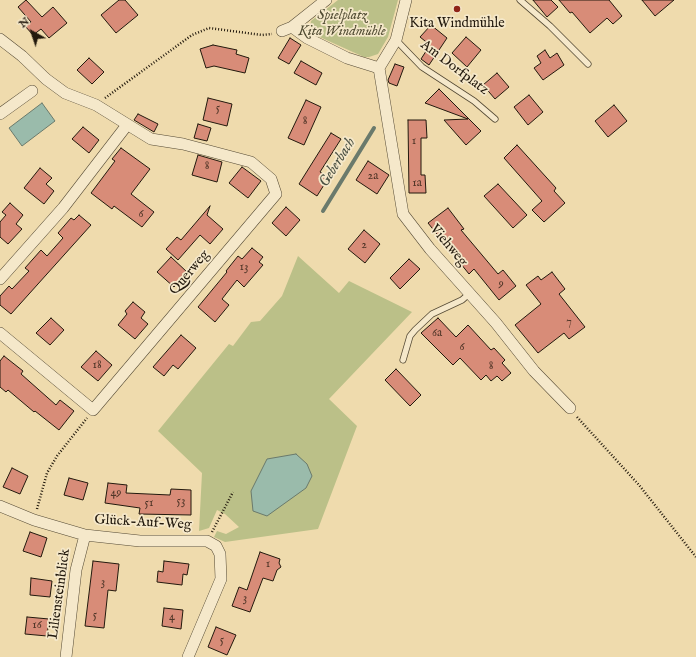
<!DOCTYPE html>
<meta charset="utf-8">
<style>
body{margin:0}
#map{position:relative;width:696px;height:657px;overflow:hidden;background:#efdbad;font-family:"IM FELL English",serif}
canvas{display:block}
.north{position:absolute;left:12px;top:12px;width:40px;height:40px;-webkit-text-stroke:3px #f5e8ca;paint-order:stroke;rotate:320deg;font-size:11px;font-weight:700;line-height:16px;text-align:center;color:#22190d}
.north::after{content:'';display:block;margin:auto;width:14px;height:18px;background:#22190d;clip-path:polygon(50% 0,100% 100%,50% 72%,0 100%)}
</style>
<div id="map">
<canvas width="696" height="657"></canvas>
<div class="north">N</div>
</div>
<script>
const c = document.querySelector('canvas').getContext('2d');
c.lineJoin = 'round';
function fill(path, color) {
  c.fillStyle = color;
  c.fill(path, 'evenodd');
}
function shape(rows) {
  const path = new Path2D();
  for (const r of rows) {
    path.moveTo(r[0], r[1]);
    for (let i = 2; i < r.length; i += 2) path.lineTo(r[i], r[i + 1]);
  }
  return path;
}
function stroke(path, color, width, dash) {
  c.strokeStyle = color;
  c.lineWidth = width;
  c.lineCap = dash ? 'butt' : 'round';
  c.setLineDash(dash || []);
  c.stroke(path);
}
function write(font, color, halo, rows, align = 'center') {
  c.font = font + ' "IM FELL English",serif';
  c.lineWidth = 3.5;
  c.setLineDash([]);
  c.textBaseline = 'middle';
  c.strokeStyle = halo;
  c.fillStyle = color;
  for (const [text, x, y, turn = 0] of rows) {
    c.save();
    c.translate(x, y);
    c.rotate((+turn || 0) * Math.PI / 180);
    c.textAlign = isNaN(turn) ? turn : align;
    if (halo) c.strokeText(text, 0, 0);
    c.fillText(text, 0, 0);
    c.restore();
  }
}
fill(shape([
 [338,0,398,0,388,37,378,54,369,57,364,57,313,34,310,28,311,21],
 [298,256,339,293,349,281,412,312,329,399,357,426,318,529,225,542,214,537,217,531,226,534,239,527,225,514,217,510,209,528,199,531,202,473,158,431,229,344,233,346,251,322,260,321,282,296]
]), '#bbc088');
const water = shape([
 [42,103,55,121,22,146,9,128,42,103],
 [296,454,307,464,312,476,306,488,267,516,253,511,251,491,267,459,296,454]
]);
fill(water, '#9abbab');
stroke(water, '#6a7a6c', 1);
stroke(shape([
 [323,211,374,128]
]), '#6a7a6c', 4);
const building = shape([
 [26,0,42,17,53,7,67,23,49,38,41,29,33,35,25,26,31,22,18,7,26,0],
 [119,0,125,0,138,15,116,33,101,15,119,0],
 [533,0,551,0,558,7,547,17,533,0],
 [559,0,609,0,622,16,613,24,607,18,590,33,572,12,570,13,559,0],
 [642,0,674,0,655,16,642,0],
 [431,25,447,38,429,65,421,59,430,45,420,37,431,25],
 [466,37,481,50,467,67,452,53,466,37],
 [290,38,301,45,289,64,278,58,290,38],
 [213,45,237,50,236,54,249,58,245,73,214,66,206,68,200,49,213,45],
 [545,50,550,58,557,53,564,65,543,80,534,68,541,63,537,56,545,50],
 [89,58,104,72,92,84,77,70,89,58],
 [301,61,322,73,316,85,294,73,301,61],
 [395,64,404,67,397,86,389,83,388,80,395,64],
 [497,73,509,87,495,99,483,85,497,73],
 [439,89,481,131,466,145,444,120,468,119,425,103,439,89],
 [529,95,543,112,528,125,514,107,529,95],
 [208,98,232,104,227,126,203,120,208,98],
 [306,100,321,107,304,145,288,138,306,100],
 [614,105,627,121,608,137,595,121,614,105],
 [138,114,158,124,154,132,134,120,138,114],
 [408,120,426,120,427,138,421,138,421,175,425,175,426,193,409,193,408,120],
 [198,124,211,128,207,141,194,138,198,124],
 [83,127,99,140,89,153,72,139,83,127],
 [331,133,341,139,320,172,329,177,317,196,299,184,331,133],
 [517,145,556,188,554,191,565,203,544,222,532,210,542,201,504,158,517,145],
 [121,148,150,169,131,194,154,212,142,227,114,206,112,209,91,193,115,161,112,159,121,148],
 [198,155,222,162,217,182,192,175,198,155],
 [368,161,389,175,377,194,356,180,368,161],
 [242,167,261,181,248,198,229,183,242,167],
 [40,168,52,178,46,184,54,191,44,204,24,188,40,168],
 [498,184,527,215,513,228,484,196,498,184],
 [10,203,23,215,16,224,22,229,8,244,0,237,0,222,6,215,2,212,10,203],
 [210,206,207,215,223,229,210,244,200,235,178,260,166,249,177,237,181,240,210,206],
 [286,207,300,220,286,236,272,223,286,207],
 [448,208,464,229,461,230,498,274,503,270,516,286,499,300,474,269,469,274,428,223,448,208],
 [79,215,91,225,11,314,0,305,0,296,9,286,12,289,29,271,25,268,41,250,47,256,63,238,58,233,71,218,74,220,79,215],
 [364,230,380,244,365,263,348,249,364,230],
 [252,248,263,257,259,262,263,265,244,287,237,280,222,299,229,305,215,322,198,307,227,272,226,271,238,256,242,259,252,248],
 [171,257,187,272,174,287,157,272,171,257],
 [409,259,420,269,400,289,390,278,409,259],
 [552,272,565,289,559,294,585,327,569,339,564,333,538,353,515,325,541,304,526,285,538,276,541,280,552,272],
 [133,302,145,312,141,318,148,324,135,339,118,325,127,314,125,311,133,302],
 [51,318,64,330,50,345,36,333,51,318],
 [438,318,456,337,468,325,491,350,494,348,505,360,502,363,511,373,502,381,497,376,491,381,486,375,481,380,460,358,453,365,421,333,438,318],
 [181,335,196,348,178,369,173,365,164,376,153,367,181,335],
 [96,351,112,365,98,381,81,367,96,351],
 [4,356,23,371,21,374,56,405,60,400,74,411,59,430,35,411,34,412,8,390,6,392,0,387,0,361,4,356],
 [396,369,421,395,410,406,385,380,396,369],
 [12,468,28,476,20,494,3,487,12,468],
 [69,478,88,483,83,500,64,495,69,478],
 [108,483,127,485,126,493,170,495,171,489,191,490,191,515,139,514,140,508,105,503,108,483],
 [30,532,47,538,41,557,23,551,30,532],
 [260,552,280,559,279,563,281,567,277,570,273,581,263,578,250,612,232,606,239,587,247,590,260,552],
 [93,561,119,564,116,591,108,590,104,628,85,626,93,561],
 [164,561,189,564,187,575,183,574,182,585,157,582,158,571,163,572,164,561],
 [31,578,52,581,50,597,30,595,31,578],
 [164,608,183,610,181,629,162,626,164,608],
 [27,617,49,619,47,636,25,634,27,617],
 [216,627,236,635,227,655,208,647,216,627]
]);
fill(building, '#d88c78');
stroke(building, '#22190d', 1);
const service = shape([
 [520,0,550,26,588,64],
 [396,40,422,67,474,101,495,119],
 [403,360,410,336,415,330,432,314,462,300,470,293]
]);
const minor = shape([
 [292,27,307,38,347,58,379,68],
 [282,31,292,27,326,0],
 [0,39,22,56,46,79,65,93,96,105,151,139,183,144,251,162,271,179,276,194,93,410,0,333],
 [379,68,403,214,430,249,496,323,534,371,570,408],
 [379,68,396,40,406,0],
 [0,114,32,91],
 [0,279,63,208,127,125],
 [0,506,34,520,85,535,140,541,207,541,216,546,220,554,221,579,188,657],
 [66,657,76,570,85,535]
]);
stroke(service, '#554a35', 7);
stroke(minor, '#554a35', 12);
stroke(shape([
 [105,98,192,35,209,28,262,35,272,34],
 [577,417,639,485,696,557],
 [37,509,47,473,57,456,87,418],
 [212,532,233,492]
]), '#22190d', 2.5, [1, 2]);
stroke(service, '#f5e8ca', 5.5);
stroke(minor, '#f5e8ca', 11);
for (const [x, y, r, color] of [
 [457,9,4,"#8f2418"]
]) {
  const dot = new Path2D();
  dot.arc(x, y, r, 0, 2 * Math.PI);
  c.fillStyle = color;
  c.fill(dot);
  stroke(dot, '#f5e8ca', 1.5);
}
write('12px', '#503628', null, [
 ["5",218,109],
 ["8",305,122],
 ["1",414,142],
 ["8",207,167],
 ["2a",373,177],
 ["1a",417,184],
 ["6",141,215],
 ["2",364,246],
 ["13",244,268],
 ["9",501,285],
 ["7",569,323],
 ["6a",437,334],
 ["6",462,348],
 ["18",97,366],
 ["8",491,367],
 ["49",116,494],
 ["53",181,502],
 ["51",149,504],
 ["1",268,565],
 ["3",103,583],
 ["3",245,599],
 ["5",95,616],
 ["4",172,618],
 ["16",37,626],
 ["5",222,641]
]);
write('italic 14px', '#504b32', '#f5e8ca', [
 ["Spielplatz",342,16],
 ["Kita Windmühle",342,32]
]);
write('14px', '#22190d', '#f5e8ca', [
 ["Kita Windmühle",457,24]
]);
write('14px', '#22190d', '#f5e8ca', [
 ["Am Dorfplatz",454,68,37],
 ["Viehweg",448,246,50],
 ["Querweg",190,273,-50],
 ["Glück-Auf-Weg",143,523,3],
 ["Liliensteinblick",60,594,-82]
]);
write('italic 15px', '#4c5244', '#f5e8ca', [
 ["Geberbach",338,163,-58]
]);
</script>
